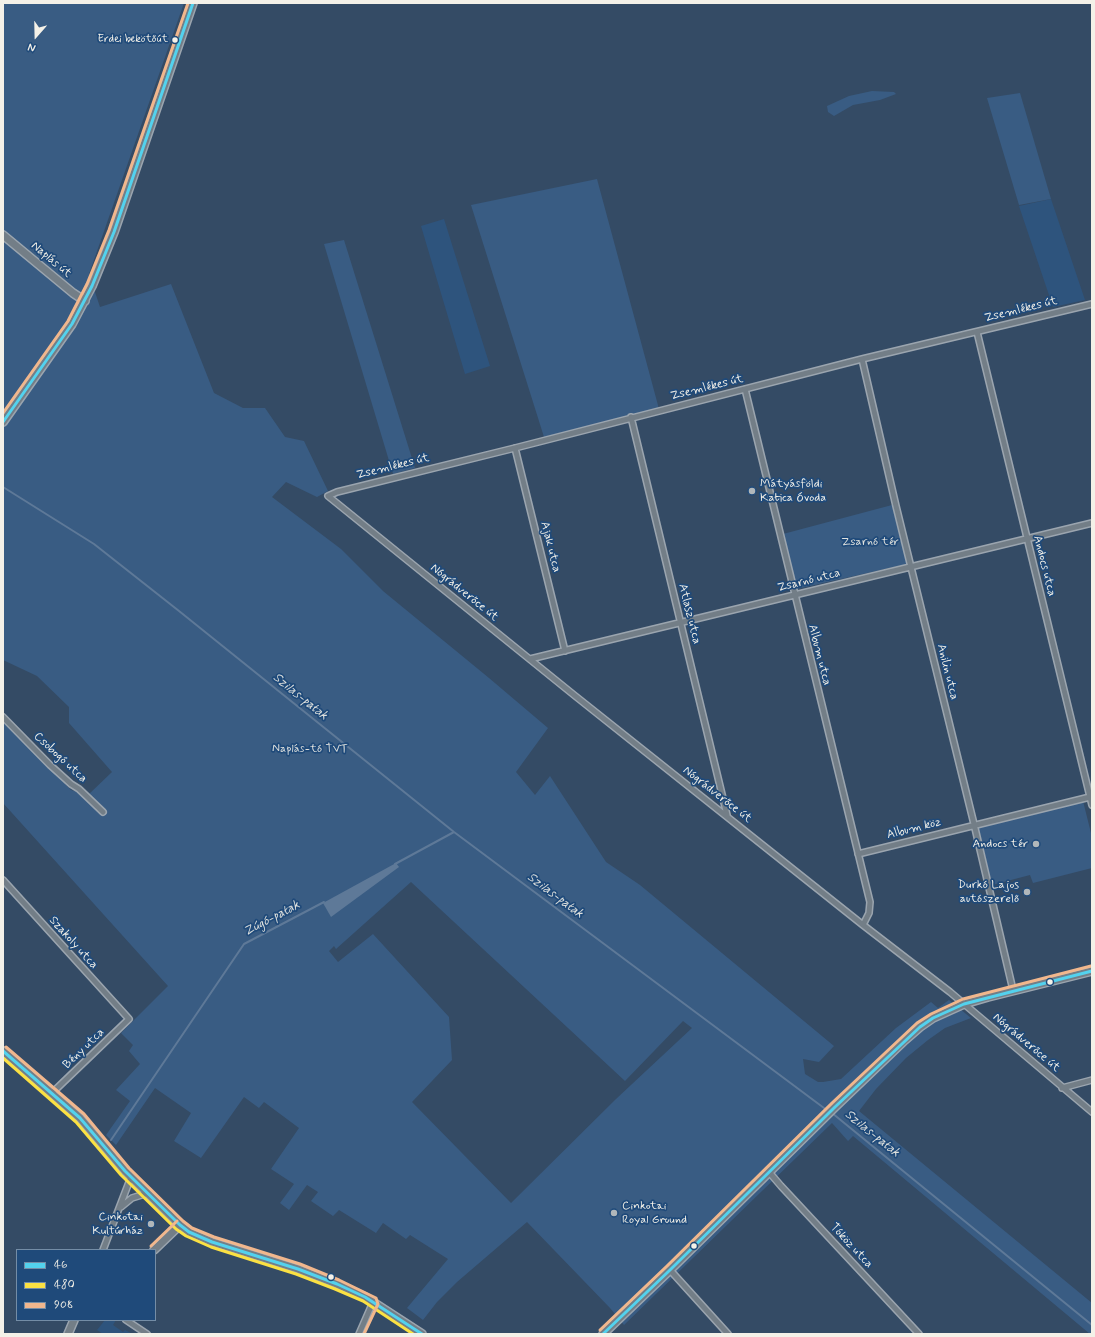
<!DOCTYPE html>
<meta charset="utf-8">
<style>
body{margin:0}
#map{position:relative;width:1095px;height:1337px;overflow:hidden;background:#344b65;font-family:Mynerve,sans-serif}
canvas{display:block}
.frame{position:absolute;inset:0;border:4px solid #f4f1e8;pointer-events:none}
.legend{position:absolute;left:16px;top:1249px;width:140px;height:72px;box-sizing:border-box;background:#1f4a7a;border:1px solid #748da6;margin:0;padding:5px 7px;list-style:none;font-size:12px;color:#f4f1e8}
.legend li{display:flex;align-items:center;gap:8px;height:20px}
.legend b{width:20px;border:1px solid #748da6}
.north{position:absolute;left:16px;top:16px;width:40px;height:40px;-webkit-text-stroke:3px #1f4a7a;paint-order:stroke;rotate:200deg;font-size:11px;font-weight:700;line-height:16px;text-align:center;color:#f4f1e8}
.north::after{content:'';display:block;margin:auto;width:14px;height:18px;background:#f4f1e8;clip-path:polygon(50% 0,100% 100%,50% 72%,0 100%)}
</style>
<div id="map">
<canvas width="1095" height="1337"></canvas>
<div class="frame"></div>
<ul class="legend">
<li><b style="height:5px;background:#53d2ee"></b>46</li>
<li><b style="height:5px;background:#fbe143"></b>480</li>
<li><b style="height:5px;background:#f1b78d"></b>908</li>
</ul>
<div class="north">N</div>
</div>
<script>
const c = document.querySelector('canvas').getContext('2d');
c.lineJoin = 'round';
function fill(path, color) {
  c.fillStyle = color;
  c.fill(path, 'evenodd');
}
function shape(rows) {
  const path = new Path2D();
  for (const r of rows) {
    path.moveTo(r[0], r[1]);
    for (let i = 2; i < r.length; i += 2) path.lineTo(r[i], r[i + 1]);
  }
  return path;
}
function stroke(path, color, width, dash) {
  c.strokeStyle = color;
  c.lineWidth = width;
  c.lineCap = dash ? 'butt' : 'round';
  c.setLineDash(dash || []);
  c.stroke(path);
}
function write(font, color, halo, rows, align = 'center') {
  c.font = font + ' Mynerve,sans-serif';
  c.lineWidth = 3.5;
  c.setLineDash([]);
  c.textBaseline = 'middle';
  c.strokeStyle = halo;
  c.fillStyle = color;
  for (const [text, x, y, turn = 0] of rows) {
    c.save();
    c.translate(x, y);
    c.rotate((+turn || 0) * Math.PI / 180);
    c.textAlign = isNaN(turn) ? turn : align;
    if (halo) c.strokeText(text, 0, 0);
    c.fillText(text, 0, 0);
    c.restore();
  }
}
fill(shape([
 [1051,199,1085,300,1053,307,1019,206],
 [444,219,490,366,465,374,421,226],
 [105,1320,116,1320,113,1325,123,1332,125,1330,131,1333,103,1334,97,1330]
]), '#2e547d');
fill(shape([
 [3,3,184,3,89,274,100,307,171,284,214,393,243,408,265,408,285,437,304,441,328,491,317,497,286,482,272,497,341,549,383,591,489,678,548,728,516,772,535,795,550,776,606,862,640,885,834,1046,819,1062,803,1059,805,1074,818,1082,823,1082,841,1079,896,1028,931,1002,938,1008,949,1000,971,1018,945,1028,928,1040,906,1058,876,1089,859,1111,1092,1303,1092,1334,1090,1334,853,1136,848,1141,832,1123,624,1325,610,1308,527,1222,457,1282,437,1302,423,1320,407,1308,448,1259,410,1235,406,1239,383,1223,376,1233,339,1210,333,1216,311,1201,318,1192,307,1185,289,1210,280,1203,294,1184,271,1169,299,1128,264,1102,259,1108,244,1097,201,1158,174,1141,191,1113,155,1088,116,1145,106,1135,130,1101,116,1090,140,1064,129,1051,133,1045,121,1033,168,986,3,803,3,720,71,790,88,795,112,772,69,723,69,707,37,676,3,660],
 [411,882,625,1081,683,1021,692,1028,616,1099,511,1203,412,1102,452,1060,449,1017,373,934,338,962,329,951,334,946,336,949],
 [872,91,894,92,896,94,880,100,853,105,834,116,828,112,827,106,849,96],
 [1020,93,1051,199,1019,205,987,98],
 [597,179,659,409,544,437,471,205],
 [344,240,415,468,393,474,324,244],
 [892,505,907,564,797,589,783,534],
 [1083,801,1092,837,1092,868,1033,883,1030,875,992,885,978,826]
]), '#395c83');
fill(shape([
 [396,863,399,867,331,917,323,903]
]), '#5e7998');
stroke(shape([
 [3,487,94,544,179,611,454,832,828,1111],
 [395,864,454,832],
 [832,1113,1092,1325],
 [111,1140,244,944,324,902]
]), '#5e7998', 2);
const street = shape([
 [1092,304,862,359,515,448,337,492,328,496,574,695,863,925,950,992,1092,1112],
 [977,332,1092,805],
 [862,359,896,506,974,824,1013,990],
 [745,389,870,902,869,913,863,925],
 [631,417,727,815],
 [515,448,565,651],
 [530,659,1092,523],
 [3,717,50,765,71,784,79,789,103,812],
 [858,854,1090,797],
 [3,880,129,1019,52,1093],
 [1062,1088,1092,1080],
 [769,1172,781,1186,919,1334],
 [121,1207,132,1198,148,1193],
 [103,1250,131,1177],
 [670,1270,728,1334],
 [126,1320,147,1334],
 [359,1334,373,1302]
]);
const secondary = shape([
 [3,235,73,293,85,301],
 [3,422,72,324,92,286,114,232,193,3],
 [3,1051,80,1118,125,1171,180,1225,189,1232,212,1242,298,1269,337,1284,365,1297,422,1334],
 [154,1250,180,1225],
 [68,1334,74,1320],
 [603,1334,670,1270,835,1107,905,1040,920,1027,933,1018,964,1004,988,997,1092,971]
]);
stroke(street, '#9ba5af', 8);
stroke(secondary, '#9ba5af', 10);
stroke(street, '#737e87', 5);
stroke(secondary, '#737e87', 7);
stroke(shape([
 [3,422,72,324,92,286,114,232,193,3],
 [3,1051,80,1118,125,1171,180,1225,189,1232,212,1242,298,1269,337,1284,365,1297,422,1334],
 [603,1334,670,1270,835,1107,920,1027,933,1018,964,1004,1092,971]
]), '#53d2ee', 3);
stroke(shape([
 [3,1058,76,1122,121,1175,176,1229,186,1236,211,1247,296,1274,335,1289,363,1301,413,1334]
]), '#fbe143', 3);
stroke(shape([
 [3,413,68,321,87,284,109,230,188,3],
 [6,1047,84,1114,129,1168,183,1221,192,1228,214,1237,300,1264,339,1280,376,1298,378,1304,364,1334],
 [151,1246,177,1221],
 [600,1330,667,1266,832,1103,917,1023,931,1014,963,999,1091,966]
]), '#f1b78d', 3);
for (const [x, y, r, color] of [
 [175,40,3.5,"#f4f1e8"],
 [752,491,4,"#b1b7ba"],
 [1036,844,4,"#b1b7ba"],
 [1027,892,4,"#b1b7ba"],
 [1050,982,3.5,"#f4f1e8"],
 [614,1213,4,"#b1b7ba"],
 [151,1224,4,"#b1b7ba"],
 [694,1246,3.5,"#f4f1e8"],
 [331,1277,3.5,"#f4f1e8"]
]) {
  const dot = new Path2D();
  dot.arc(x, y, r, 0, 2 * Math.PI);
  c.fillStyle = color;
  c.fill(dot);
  stroke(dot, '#1f4a7a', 1.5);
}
write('11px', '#f4f1e8', '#1f4a7a', [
 ["Erdei bekötőút",168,40]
], 'right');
write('12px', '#f4f1e8', '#1f4a7a', [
 ["Naplás út",51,260,40],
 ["Zsemlékes út",1021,310,-14],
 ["Zsemlékes út",707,388,-14],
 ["Zsemlékes út",393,467,-14],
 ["Ajak utca",550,547,76],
 ["Andocs utca",1044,566,76],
 ["Zsarnó utca",809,581,-14],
 ["Nógrádverőce út",464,593,39],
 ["Atlasz utca",689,614,76],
 ["Album utca",819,655,76],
 ["Anilin utca",947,672,76],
 ["Csobogó utca",60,758,43],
 ["Nógrádverőce út",717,795,38],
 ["Album köz",914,829,-14],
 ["Szakoly utca",73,943,48],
 ["Nógrádverőce út",1026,1043,40],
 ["Bény utca",84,1049,-44],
 ["Tóköz utca",851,1246,47]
]);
write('12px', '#f4f1e8', '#1f4a7a', [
 ["Mátyásföldi",760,484,"left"],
 ["Katica Óvoda",760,498,"left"],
 ["Andocs tér",1028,844],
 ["Durkó Lajos",1019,885],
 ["autószerelő",1019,899],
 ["Cinkotai",622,1206,"left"],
 ["Royal Ground",622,1220,"left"],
 ["Cinkotai",143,1217],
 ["Kultúrház",143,1231]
], 'right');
write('12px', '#e1e2de', '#1f4a7a', [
 ["Zsarnó tér",870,542],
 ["Naplás-tó TVT",310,749]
]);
write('italic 13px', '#dee0dd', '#1f4a7a', [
 ["Szilas-patak",300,697,39],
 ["Szilas-patak",555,896,37],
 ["Zúgó-patak",272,919,-28],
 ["Szilas-patak",872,1134,39]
]);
</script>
